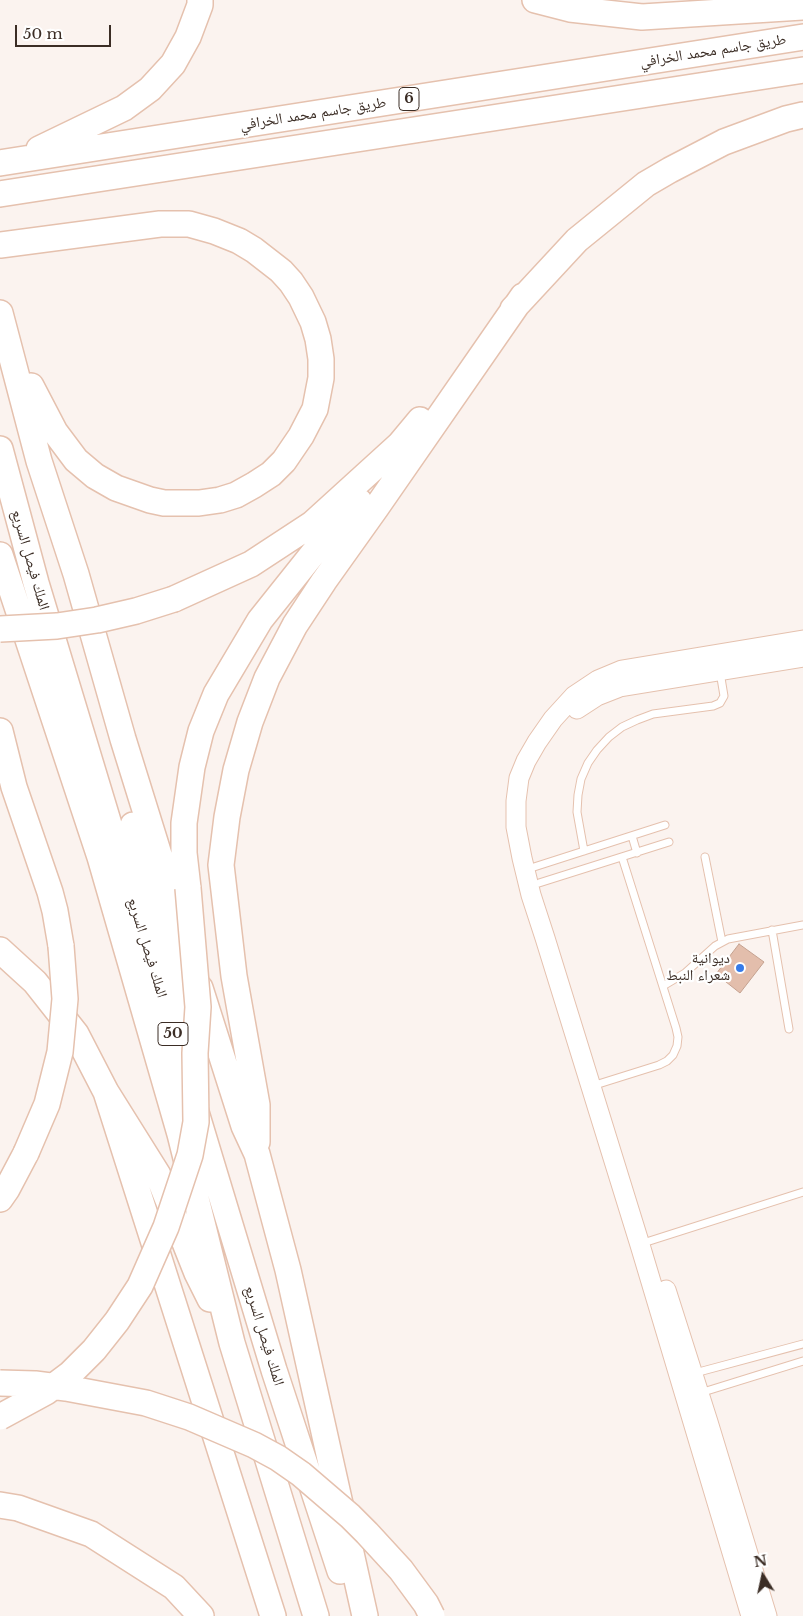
<!DOCTYPE html>
<meta charset="utf-8">
<style>
body{margin:0}
#map{position:relative;width:803px;height:1616px;overflow:hidden;background:#fbf3ef;font-family:"Libre Baskerville",serif}
canvas{display:block}
.north{position:absolute;left:738px;top:1551px;width:50px;height:50px;-webkit-text-stroke:4px #fff;paint-order:stroke;rotate:350deg;font-size:14px;font-weight:700;line-height:20px;text-align:center;color:#3b2d25}
.north::after{content:'';display:block;margin:auto;width:18px;height:22px;background:#3b2d25;clip-path:polygon(50% 0,100% 100%,50% 72%,0 100%)}
.scale{position:absolute;left:15px;top:25px;width:96px;height:22px;box-sizing:border-box;border:2px solid #3b2d25;border-top:0;padding-left:6px;font-size:15px;line-height:18px;white-space:nowrap;color:#3b2d25;-webkit-text-stroke:4px #fff;paint-order:stroke}
</style>
<div id="map">
<canvas width="803" height="1616"></canvas>
<div class="north">N</div>
<div class="scale">50 m</div>
</div>
<script>
const c = document.querySelector('canvas').getContext('2d');
c.lineJoin = 'round';
function fill(path, color) {
  c.fillStyle = color;
  c.fill(path, 'evenodd');
}
function shape(rows) {
  const path = new Path2D();
  for (const r of rows) {
    path.moveTo(r[0], r[1]);
    for (let i = 2; i < r.length; i += 2) path.lineTo(r[i], r[i + 1]);
  }
  return path;
}
function stroke(path, color, width, dash) {
  c.strokeStyle = color;
  c.lineWidth = width;
  c.lineCap = dash ? 'butt' : 'round';
  c.setLineDash(dash || []);
  c.stroke(path);
}
function write(font, color, halo, rows, align = 'center') {
  c.font = font + ' "Libre Baskerville","Noto Naskh Arabic",serif';
  c.lineWidth = 4.5;
  c.setLineDash([]);
  c.textBaseline = 'middle';
  c.strokeStyle = halo;
  c.fillStyle = color;
  for (const [text, x, y, turn = 0] of rows) {
    c.save();
    c.translate(x, y);
    c.rotate((+turn || 0) * Math.PI / 180);
    c.textAlign = isNaN(turn) ? turn : align;
    if (halo) c.strokeText(text, 0, 0);
    c.fillText(text, 0, 0);
    c.restore();
  }
}
const building = shape([
 [739,944,764,962,740,993,716,974,739,944]
]);
fill(building, '#e3beac');
stroke(building, '#c4a18f', 1);
const lane = shape([
 [632,836,637,853],
 [584,851,577,812,578,795,581,779,588,763,597,750,609,737,622,727,637,720,653,714,713,706,720,703,724,696,720,672],
 [705,857,722,942],
 [534,867,665,825],
 [539,883,669,842],
 [772,930,789,1029],
 [663,986,685,973,715,946,728,939,803,925],
 [592,1086,659,1065,667,1061,673,1055,677,1046,678,1037,676,1028,622,857],
 [640,1244,803,1192],
 [695,1373,803,1344],
 [700,1393,803,1361]
]);
const secondary = shape([
 [577,709,597,696,620,687,803,657],
 [666,1290,708,1422,767,1616],
 [751,1616,640,1245,545,938,531,895,522,858,516,827,516,801,519,778,526,761,537,742,553,719,574,696,598,680,622,670,803,640]
]);
const highway = shape([
 [535,0,570,9,642,17,803,7],
 [39,149,124,108,150,89,173,64,188,37,200,5,200,0],
 [0,163,803,37],
 [0,194,803,70],
 [0,245,160,224,189,224,214,231,239,241,254,250,281,271,291,282,301,297,313,322,318,339,321,359,321,378,315,409,301,436,284,461,271,474,254,485,236,495,220,500,199,503,164,503,150,500,116,488,95,476,76,460,55,432,31,386],
 [513,309,577,240,646,184,670,170,724,142,786,119,803,115],
 [0,313,39,461,76,574,123,739,188,948],
 [0,449,36,583,274,1370,340,1571],
 [0,555,100,857,180,1134,232,1343,316,1616],
 [174,599,251,564,312,524,400,444,420,420],
 [0,731,14,787,50,892,55,911,61,946],
 [133,825,172,963,193,1045],
 [188,888,184,853,184,823,192,767,201,731,216,694,260,620,319,546,359,501],
 [0,950,35,982,76,1034,106,1092,158,1175,197,1273,210,1299],
 [200,988,244,1126,257,1154,288,1270,365,1616],
 [106,1092,273,1616],
 [257,1142,257,1105,234,976,221,865,227,817,236,770,250,722,267,678,295,625,324,581,376,508,523,296],
 [0,1199,7,1189,26,1153],
 [0,1505,18,1508,91,1534,174,1587,201,1616]
]);
stroke(lane, '#e5c1ae', 9);
stroke(secondary, '#e5c1ae', 21);
stroke(highway, '#e5c1ae', 28);
stroke(lane, '#fff', 7);
stroke(secondary, '#fff', 19);
stroke(highway, '#fff', 25);
const highwayBridge = shape([
 [0,629,57,626,97,620,136,611,174,599],
 [26,1153,47,1104,60,1052,65,999,61,946],
 [0,1383,35,1384,66,1388,146,1403,189,1417,254,1445,278,1458,301,1474,350,1516,367,1533,401,1570,426,1604,432,1616],
 [0,1417,46,1392,70,1374,94,1350,117,1321,140,1286,166,1227,190,1155,196,1122,195,1053,198,1007,188,888]
]);
stroke(highwayBridge, '#e5c1ae', 28, []);
stroke(highwayBridge, '#fff', 25);
for (const [x, y, r, color] of [
 [740,968,5,"#367be9"]
]) {
  const dot = new Path2D();
  dot.arc(x, y, r, 0, 2 * Math.PI);
  c.fillStyle = color;
  c.fill(dot);
  stroke(dot, '#fff', 2);
}
for (const [x, y, w] of [
 [409,99,20],
 [173,1034,30]
]) {
  const box = new Path2D();
  box.roundRect(x - w / 2, y - 11.5, w, 23, 4);
  c.fillStyle = '#fff';
  c.fill(box);
  stroke(box, '#3b2d25', 1);
}
write('bold 14px', '#3b2d25', null, [
 ["6",409,99],
 ["50",173,1034]
]);
write('15px', '#3b2d25', '#fff', [
 ["طريق جاسم محمد الخرافي",713,51,-9],
 ["طريق جاسم محمد الخرافي",313,114,-9],
 ["الملك فيصل السريع",30,560,74],
 ["الملك فيصل السريع",147,948,73],
 ["الملك فيصل السريع",264,1336,73]
]);
write('15px', '#3b2d25', '#fff', [
 ["ديوانية",730,959],
 ["شعراء النبط",730,976]
], 'right');
</script>
